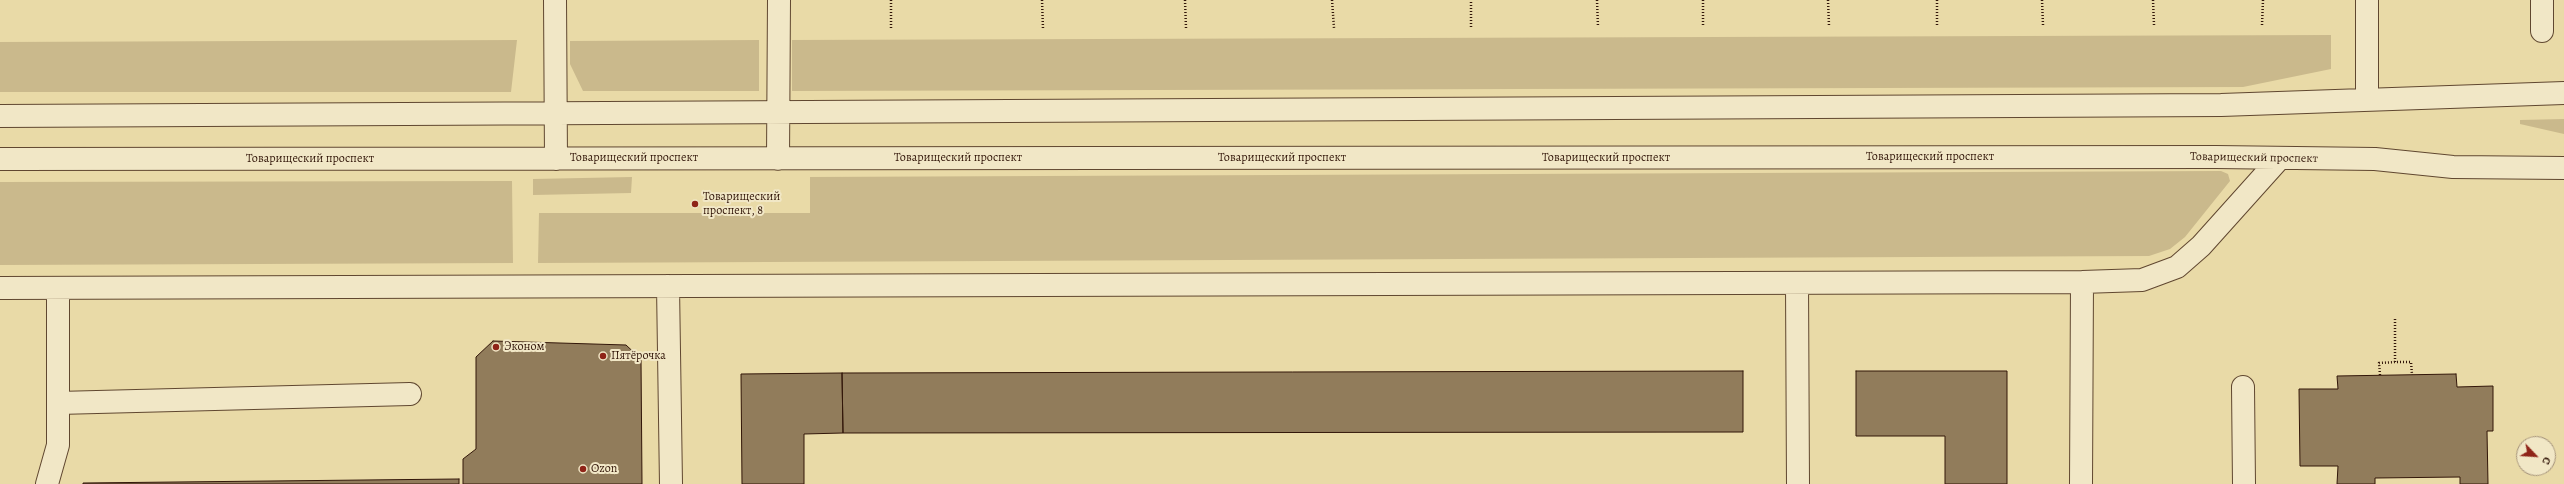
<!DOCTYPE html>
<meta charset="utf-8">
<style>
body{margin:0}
#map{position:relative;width:2564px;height:484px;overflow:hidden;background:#e9daa7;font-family:Alegreya,serif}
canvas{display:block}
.north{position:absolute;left:2516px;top:436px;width:40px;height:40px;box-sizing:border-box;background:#f1e7c6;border:1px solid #a5937a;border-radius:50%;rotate:115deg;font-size:11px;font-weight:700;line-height:16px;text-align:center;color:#321609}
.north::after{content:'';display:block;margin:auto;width:14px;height:18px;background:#8f2418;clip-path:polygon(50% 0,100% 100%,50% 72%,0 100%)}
</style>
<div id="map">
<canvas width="2564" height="484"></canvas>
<div class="north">С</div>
</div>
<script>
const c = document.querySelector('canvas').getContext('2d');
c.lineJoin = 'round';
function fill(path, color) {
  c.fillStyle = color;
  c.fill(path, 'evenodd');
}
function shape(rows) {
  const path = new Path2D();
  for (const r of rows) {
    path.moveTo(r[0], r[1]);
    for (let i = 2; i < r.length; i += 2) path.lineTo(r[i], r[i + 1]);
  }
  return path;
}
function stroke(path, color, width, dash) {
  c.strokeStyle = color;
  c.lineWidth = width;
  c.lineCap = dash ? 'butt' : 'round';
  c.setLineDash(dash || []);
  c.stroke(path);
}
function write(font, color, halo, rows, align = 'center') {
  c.font = font + ' Alegreya,serif';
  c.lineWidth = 4;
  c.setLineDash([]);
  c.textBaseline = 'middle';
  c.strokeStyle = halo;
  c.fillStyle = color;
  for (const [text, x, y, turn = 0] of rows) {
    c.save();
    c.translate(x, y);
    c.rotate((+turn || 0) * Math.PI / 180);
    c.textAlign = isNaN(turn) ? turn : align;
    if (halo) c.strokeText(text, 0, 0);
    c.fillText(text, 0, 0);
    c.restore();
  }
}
fill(shape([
 [2331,35,2331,69,2243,87,792,91,792,40],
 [517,40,511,92,0,92,0,42],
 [759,40,759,91,583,91,570,64,570,41],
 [2564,119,2564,134,2520,124,2520,120],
 [2221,171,2228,174,2230,181,2185,237,2170,249,2149,256,538,263,539,213,810,213,810,177],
 [632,177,631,193,533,195,533,179],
 [512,181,513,263,0,265,0,182]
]), '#cab98c');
const building = shape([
 [493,341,626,345,641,359,642,484,463,484,463,459,476,449,476,357,493,341],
 [1743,371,1743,432,843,433,842,373,1743,371],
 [1856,371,2007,371,2007,484,1945,484,1945,436,1856,436,1856,371],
 [842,373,843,433,804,434,804,484,742,484,741,374,842,373],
 [2456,374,2457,387,2493,386,2493,431,2487,431,2488,484,2460,484,2460,477,2375,478,2375,484,2337,484,2338,466,2300,466,2299,389,2338,389,2337,376,2456,374],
 [459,479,459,484,83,484,83,483,459,479]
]);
fill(building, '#917c5b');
stroke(building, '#321609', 1);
const minor = shape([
 [555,0,556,159],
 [2367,0,2367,98],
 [2542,0,2542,31],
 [0,116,2221,105,2564,93],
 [0,159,2216,157,2375,159,2453,167,2564,168],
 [778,159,779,0],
 [1797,283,1798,484],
 [668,286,671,484],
 [0,288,2082,282,2142,280,2177,267,2201,246,2280,158],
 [2243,387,2244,484],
 [58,403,410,394],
 [47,484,58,445,58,288],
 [2081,484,2082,282]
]);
stroke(minor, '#604730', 24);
stroke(shape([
 [891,0,891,29],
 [1042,0,1043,29],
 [1185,0,1186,28],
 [1332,0,1334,28],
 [1597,0,1598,27],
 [1703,0,1703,27],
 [1828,0,1829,26],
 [1937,0,1937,26],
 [2042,0,2043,25],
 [2153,0,2154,25],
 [2262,25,2263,0],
 [1471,27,1471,0],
 [2395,319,2395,362,2411,362,2412,375],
 [2380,375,2379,363,2395,362]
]), '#321609', 2.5, [1, 2]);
stroke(minor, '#f1e7c6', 22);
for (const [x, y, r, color] of [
 [695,204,4,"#8f2418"],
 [496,347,4,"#8f2418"],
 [603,356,4,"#8f2418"],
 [583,469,4,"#8f2418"]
]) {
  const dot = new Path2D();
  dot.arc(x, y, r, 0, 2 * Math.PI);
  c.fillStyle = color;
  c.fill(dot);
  stroke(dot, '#f1e7c6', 1.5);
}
write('12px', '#321609', '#f1e7c6', [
 ["Товарищеский проспект",1930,157],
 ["Товарищеский проспект",634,158],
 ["Товарищеский проспект",958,158],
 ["Товарищеский проспект",1282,158],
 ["Товарищеский проспект",1606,158],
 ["Товарищеский проспект",2254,158,1],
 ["Товарищеский проспект",310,159]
]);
write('12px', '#321609', '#f1e7c6', [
 ["Товарищеский",703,197],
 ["проспект, 8",703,211],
 ["Эконом",504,347],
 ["Пятёрочка",611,356],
 ["Ozon",591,469]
], 'left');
</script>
